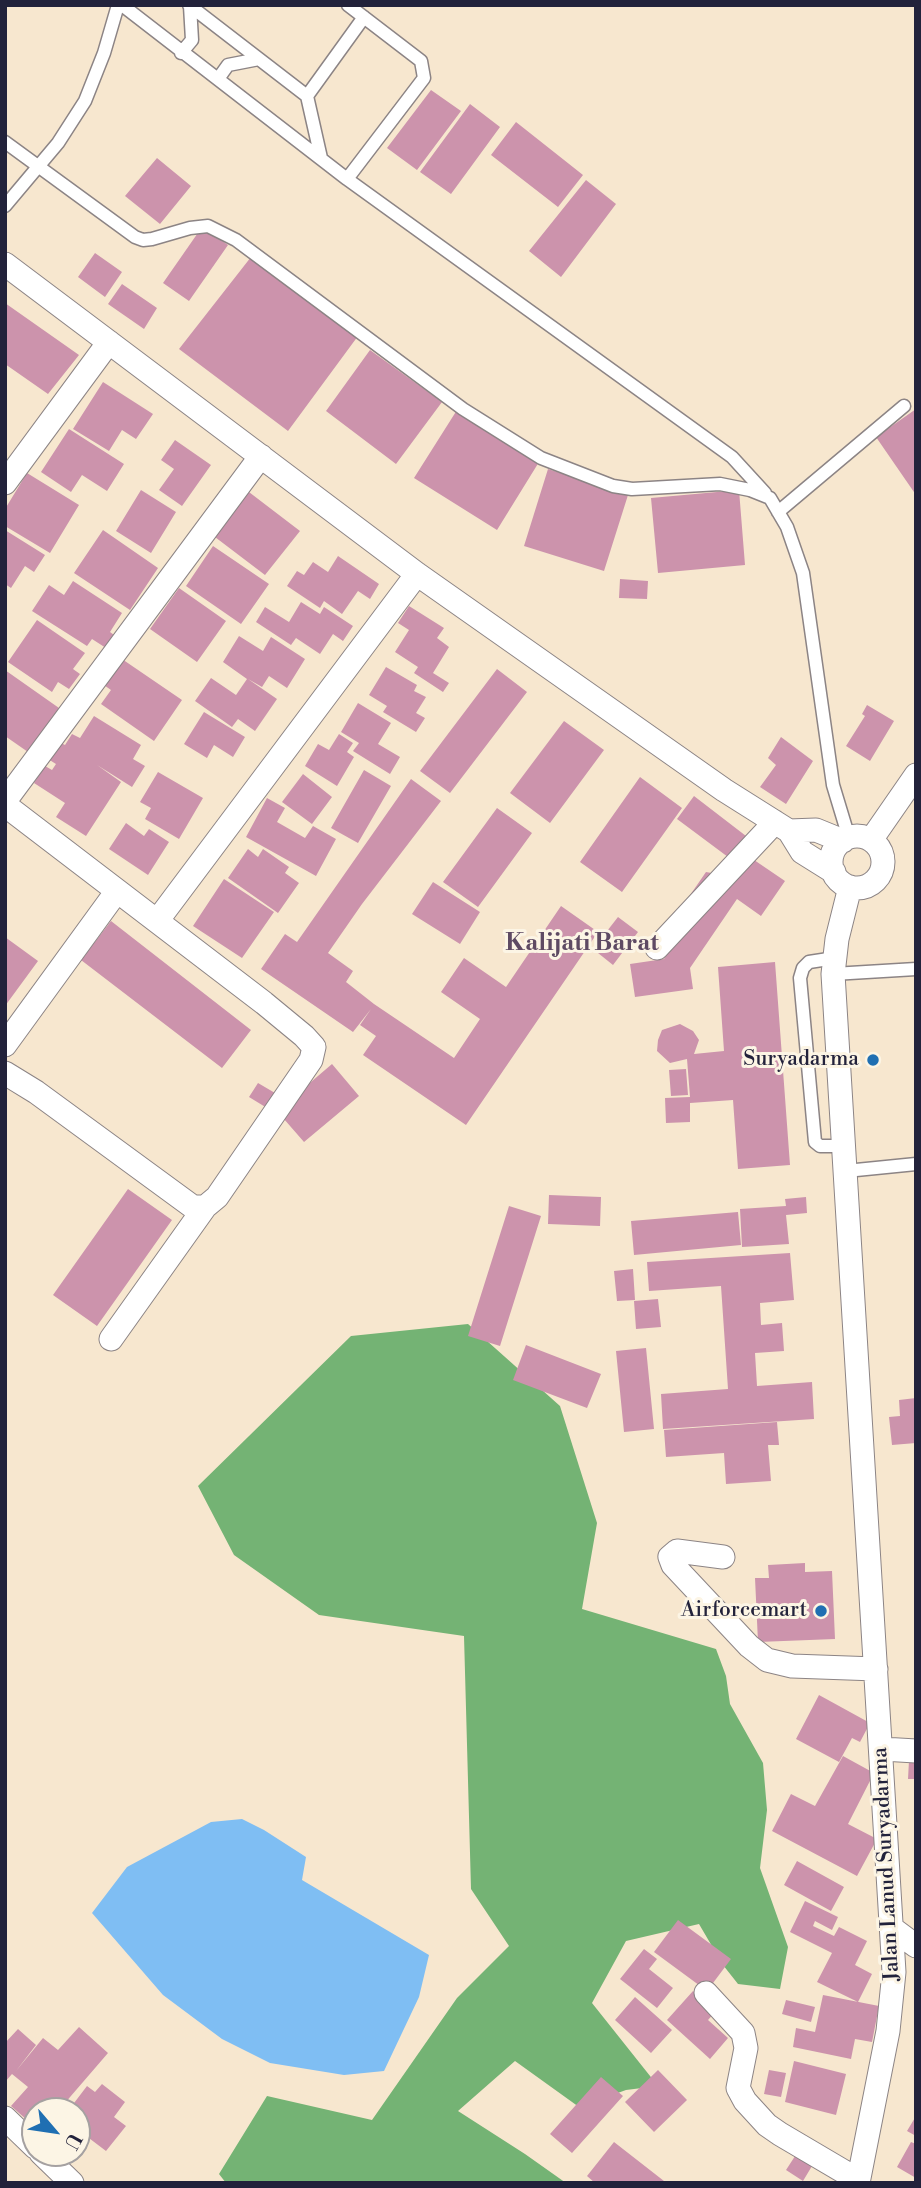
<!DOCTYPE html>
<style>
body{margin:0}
#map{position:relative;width:921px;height:2188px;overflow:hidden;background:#f7e7cf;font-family:"Libre Bodoni",serif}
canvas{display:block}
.frame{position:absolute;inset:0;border:7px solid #22223b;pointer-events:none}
.north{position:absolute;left:21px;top:2097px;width:70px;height:70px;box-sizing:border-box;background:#fcf5e5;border:2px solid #a5a1a1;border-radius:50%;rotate:119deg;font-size:19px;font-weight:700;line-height:28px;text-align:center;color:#22223b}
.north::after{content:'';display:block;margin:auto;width:24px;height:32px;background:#1f6fb2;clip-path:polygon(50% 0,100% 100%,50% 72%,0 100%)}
</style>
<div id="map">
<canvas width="921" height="2188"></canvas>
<div class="frame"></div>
<div class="north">U</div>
</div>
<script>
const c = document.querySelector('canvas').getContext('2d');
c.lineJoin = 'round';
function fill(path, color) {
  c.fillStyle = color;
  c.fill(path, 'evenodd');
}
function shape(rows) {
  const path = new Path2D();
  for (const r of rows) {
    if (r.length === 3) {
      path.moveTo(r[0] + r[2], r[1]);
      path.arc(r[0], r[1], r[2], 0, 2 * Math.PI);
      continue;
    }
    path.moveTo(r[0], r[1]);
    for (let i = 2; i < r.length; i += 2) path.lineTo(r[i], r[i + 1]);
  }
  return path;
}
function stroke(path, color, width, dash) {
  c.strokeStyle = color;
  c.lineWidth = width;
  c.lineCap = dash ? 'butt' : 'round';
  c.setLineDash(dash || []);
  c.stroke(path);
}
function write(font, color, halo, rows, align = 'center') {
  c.font = font + ' "Libre Bodoni",serif';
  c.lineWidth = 6;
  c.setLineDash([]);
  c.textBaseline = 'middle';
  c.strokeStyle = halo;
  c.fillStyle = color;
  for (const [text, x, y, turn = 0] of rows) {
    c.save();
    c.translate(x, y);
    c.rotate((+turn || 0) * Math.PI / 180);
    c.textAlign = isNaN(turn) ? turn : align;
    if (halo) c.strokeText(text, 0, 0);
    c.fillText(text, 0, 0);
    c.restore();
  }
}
fill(shape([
 [468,1324,560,1406,597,1523,582,1609,716,1649,726,1676,730,1704,763,1763,767,1810,760,1868,788,1947,780,1989,738,1984,723,1965,699,1924,626,1941,592,2003,658,2086,626,2090,579,2107,515,2061,458,2111,525,2154,566,2183,226,2183,219,2174,267,2096,372,2120,457,1998,509,1946,471,1889,464,1636,319,1615,234,1555,198,1486,351,1336]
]), '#74b374');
fill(shape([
 [242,1819,264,1830,306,1857,302,1880,429,1955,419,1997,384,2071,344,2075,270,2063,222,2039,163,1995,92,1913,127,1867,211,1822]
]), '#7fbef3');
fill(shape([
 [431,90,461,111,417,170,387,148],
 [470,104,500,127,451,194,420,172],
 [516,122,583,175,558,207,491,155],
 [157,158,191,186,160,224,125,196],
 [586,180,616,204,561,277,529,251],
 [202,227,228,245,189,301,163,283],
 [95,253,122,272,105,297,78,277],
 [251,257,358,336,288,431,179,349],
 [122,284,157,308,144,329,108,304],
 [5,303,79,355,48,394,5,364],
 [370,350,442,402,396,464,326,411],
 [103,382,153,414,136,439,122,430,109,451,73,429],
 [916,409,916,495,876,437],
 [457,410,539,462,497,530,414,478],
 [69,429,124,464,107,491,82,475,71,492,41,472],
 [175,440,211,465,182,506,159,490,174,469,161,460],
 [548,469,628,495,604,571,524,546],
 [27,473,79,505,50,553,5,526,5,509],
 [245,489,300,531,265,575,211,534],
 [141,490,176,512,151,553,116,531],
 [739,490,745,565,658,573,651,498],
 [5,530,45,555,34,572,25,566,11,588,5,584],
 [103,530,158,568,130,610,74,573],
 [213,546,269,584,241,624,186,586],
 [338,556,379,584,370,599,358,591,342,614,324,601,320,608,287,586,297,571,304,575,313,562,328,572],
 [620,579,648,581,647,599,619,598],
 [73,581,122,613,110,632,114,635,106,648,92,639,87,646,32,611,49,585,64,595],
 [179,588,226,621,197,662,150,629],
 [301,602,320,614,324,607,353,626,343,641,333,634,320,654,296,638,291,645,256,622,265,607,289,622],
 [409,606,444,628,437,638,449,647,433,673,449,683,443,692,414,673,418,667,395,652,409,630,398,623],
 [37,620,85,653,73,669,80,674,69,689,58,682,52,692,8,662],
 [239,636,263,651,271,637,305,659,287,688,269,676,262,687,248,679,277,699,255,731,238,719,232,727,195,701,211,678,236,695,247,679,223,662],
 [119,657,182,700,154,741,101,704,111,690,101,683],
 [386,667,417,685,414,691,426,697,416,713,425,718,416,732,383,712,387,706,369,695],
 [497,669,527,692,450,793,420,771],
 [5,670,59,708,28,752,5,736],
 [358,703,391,723,378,744,400,757,390,774,353,751,359,743,341,732],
 [867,705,894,721,870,761,846,746,865,716,862,714],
 [204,712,245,737,233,757,214,745,207,758,184,744],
 [94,716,141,745,133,759,145,766,132,787,97,765,121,782,86,836,56,817,65,803,34,783,45,766,52,770,56,764,48,759,59,742,65,745,72,734,80,738],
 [564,721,604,750,550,823,510,793],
 [339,734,353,743,347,752,354,757,337,786,305,766,318,744,329,750],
 [781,737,813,761,786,804,760,787,776,765,768,758],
 [364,770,391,786,358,843,331,828],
 [158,772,203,798,179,839,145,819,151,808,140,802],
 [303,774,332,797,312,824,282,802],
 [640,777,682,808,622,892,580,862],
 [411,779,441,801,362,904,328,953,353,971,346,982,374,1004,454,1058,480,1019,441,992,464,958,506,987,561,906,598,932,466,1125,363,1055,376,1036,360,1025,371,1009,353,1032,261,969,285,934,297,942],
 [694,796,746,836,735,847,785,881,761,916,737,899,690,968,693,989,635,997,630,964,664,959,678,938,666,930,706,872,717,874,728,857,677,819],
 [267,798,285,808,277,822,305,838,313,826,336,839,316,876,246,837],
 [497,808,532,833,478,907,443,882],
 [126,823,144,836,149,829,169,842,148,875,109,849],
 [248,849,258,857,263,849,289,867,285,873,299,883,278,913,228,878],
 [224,879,274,912,242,958,193,926],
 [433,882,480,912,460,944,412,914],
 [618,917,638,932,613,965,593,949],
 [111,921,251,1030,222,1068,81,960],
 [5,937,38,961,5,1006],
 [775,962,790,1165,738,1169,733,1100,690,1103,690,1122,666,1123,665,1098,690,1097,687,1059,670,1063,657,1051,658,1040,662,1030,680,1024,693,1031,699,1040,694,1054,724,1051,718,967],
 [332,1064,359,1096,304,1142,277,1111],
 [686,1069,688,1095,671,1096,669,1070],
 [258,1083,275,1093,267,1108,249,1097],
 [128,1189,172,1220,97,1326,53,1295],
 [549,1195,601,1197,600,1226,548,1224],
 [806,1197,807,1213,786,1215,789,1244,742,1247,740,1209,786,1206,785,1199],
 [509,1206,541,1216,500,1346,468,1336],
 [738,1212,741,1245,634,1255,631,1221],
 [790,1253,794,1300,760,1303,761,1325,782,1323,784,1351,755,1353,757,1386,812,1382,814,1419,663,1429,661,1394,728,1389,721,1286,649,1291,647,1262],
 [633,1269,635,1300,617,1301,614,1271],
 [658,1299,661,1327,636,1329,634,1301],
 [526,1345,601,1374,587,1408,513,1380],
 [646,1348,654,1429,624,1432,616,1351],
 [916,1398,916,1443,892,1445,889,1417,900,1416,899,1400],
 [777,1422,779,1445,768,1445,771,1481,726,1484,724,1453,666,1457,664,1430],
 [805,1563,805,1572,832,1571,835,1639,758,1642,755,1578,769,1578,768,1565],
 [819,1695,870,1723,860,1742,852,1738,839,1762,796,1739],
 [910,1742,916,1742,916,1779,908,1779],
 [843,1756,874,1773,848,1824,877,1839,857,1876,772,1831,791,1794,815,1806],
 [797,1861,844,1887,831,1911,784,1885],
 [805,1901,838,1917,832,1930,815,1921,813,1926,834,1936,839,1927,867,1941,855,1965,872,1974,858,2002,817,1982,832,1953,790,1932],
 [678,1920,731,1959,707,1991,654,1952],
 [644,1949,657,1959,649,1969,673,1988,657,2008,620,1979],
 [693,1991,716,2011,708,2020,728,2038,710,2059,667,2020],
 [823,1995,879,2006,872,2042,855,2039,851,2059,793,2047,796,2028,815,2032],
 [635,1997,672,2030,651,2053,615,2020],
 [786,2000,815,2007,811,2022,782,2014],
 [79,2027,108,2053,58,2111,35,2111,35,2127,11,2106,28,2087,12,2074,5,2082,5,2043,18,2029,36,2045,16,2071,43,2038,58,2050],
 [794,2061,846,2074,836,2115,785,2102],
 [658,2070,687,2100,654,2132,625,2102],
 [769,2070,786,2073,781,2097,764,2094],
 [601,2077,623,2096,572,2153,550,2134],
 [102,2084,125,2102,114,2117,126,2126,106,2151,77,2129,77,2118,80,2114,71,2107,87,2086,95,2092],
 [916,2116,916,2136,907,2131],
 [614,2142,664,2181,662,2183,595,2183,587,2176],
 [911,2142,916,2144,916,2178,897,2167],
 [799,2150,815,2161,803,2181,786,2170]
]), '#cc93ac');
const lane = shape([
 [122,5,347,179,732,457,765,493],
 [189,5,307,96],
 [181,53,192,40,190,6],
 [218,79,228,65,259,59],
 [5,142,135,237,143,240,152,239,190,228,208,226,236,240,463,409,541,458,613,486,632,489,720,484,750,490,770,498,787,527,803,573,833,785,849,838],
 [321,158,307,96,364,17],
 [347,179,424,78,421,61,348,5],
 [5,206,58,143,85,101,104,53,118,5],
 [778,512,904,406],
 [835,958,809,962,803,968,800,978,815,1142,820,1146,844,1146],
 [833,974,916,969],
 [846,1171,916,1164]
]);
const street = shape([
 [5,264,417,574,724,790,789,831,802,852,834,872],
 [5,483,109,342],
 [5,801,261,456],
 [5,805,264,1003,304,1036,314,1047,311,1060,217,1197,205,1207,193,1207,36,1092,5,1073],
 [789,831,816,830,843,841],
 [857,862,26],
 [871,840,916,775],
 [850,887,837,939,833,974,894,1972,888,2031,858,2183],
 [157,921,417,574],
 [657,948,775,822],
 [5,1045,117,891],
 [111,1339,205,1207],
 [723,1557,677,1551,670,1557,673,1565,749,1646,767,1660,792,1666,876,1669],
 [882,1749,916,1751],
 [893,1929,916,1946],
 [706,1993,743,2033,746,2048,738,2088,745,2101,767,2125,780,2134,858,2180],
 [5,2118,35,2147],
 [41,2153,72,2183]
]);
stroke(lane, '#8c8485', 15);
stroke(street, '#8c8485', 25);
stroke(lane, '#fff', 12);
stroke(street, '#fff', 23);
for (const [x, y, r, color] of [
 [873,1060,7,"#1f6fb2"],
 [821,1611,7,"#1f6fb2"]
]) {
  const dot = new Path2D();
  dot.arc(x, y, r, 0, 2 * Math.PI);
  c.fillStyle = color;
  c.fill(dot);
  stroke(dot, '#fcf5e5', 2.5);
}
write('21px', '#22223b', '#fcf5e5', [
 ["Suryadarma",859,1060],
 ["Airforcemart",807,1611]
], 'right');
write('21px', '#22223b', '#fcf5e5', [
 ["Jalan Lanud Suryadarma",887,1864,-93]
]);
write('bold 24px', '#5e4a63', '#fcf5e5', [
 ["Kalijati Barat",582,944]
]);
</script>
